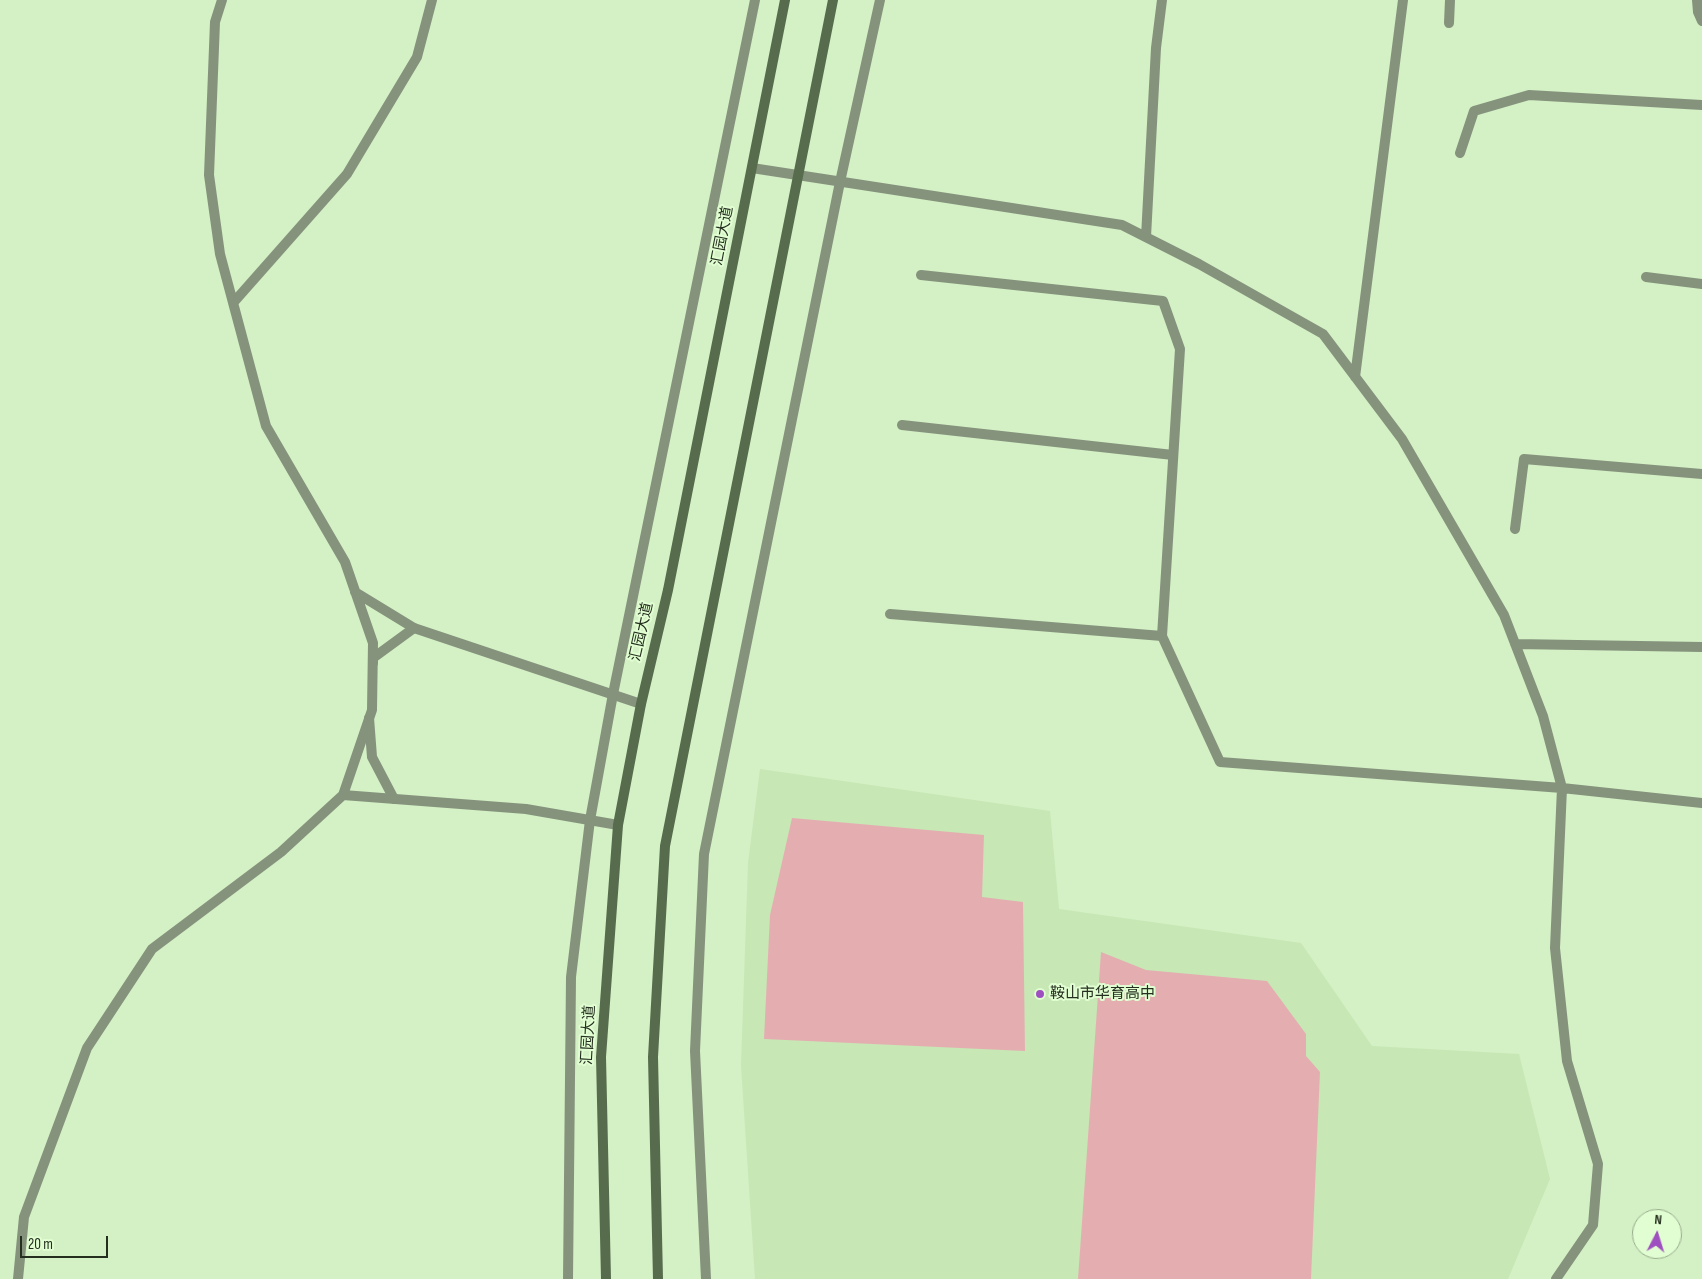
<!DOCTYPE html>
<meta charset="utf-8">
<style>
body{margin:0}
#map{position:relative;width:1702px;height:1279px;overflow:hidden;background:#d4f0c5;font-family:"Sofia Sans Condensed",sans-serif}
canvas{display:block}
.north{position:absolute;left:1632px;top:1209px;width:50px;height:50px;box-sizing:border-box;background:#e1fed2;border:1px solid #96ab8a;border-radius:50%;rotate:5deg;font-size:14px;font-weight:700;line-height:20px;text-align:center;color:#252f1f}
.north::after{content:'';display:block;margin:auto;width:18px;height:22px;background:#9f50c0;clip-path:polygon(50% 0,100% 100%,50% 72%,0 100%)}
.scale{position:absolute;left:20px;top:1236px;width:88px;height:22px;box-sizing:border-box;border:2px solid #252f1f;border-top:0;padding-left:6px;font-size:15px;line-height:18px;white-space:nowrap;color:#252f1f;-webkit-text-stroke:4px #e1fed2;paint-order:stroke}
</style>
<div id="map">
<canvas width="1702" height="1279"></canvas>
<div class="north">N</div>
<div class="scale">20 m</div>
</div>
<script>
const c = document.querySelector('canvas').getContext('2d');
c.lineJoin = 'round';
function fill(path, color) {
  c.fillStyle = color;
  c.fill(path, 'evenodd');
}
function shape(rows) {
  const path = new Path2D();
  for (const r of rows) {
    path.moveTo(r[0], r[1]);
    for (let i = 2; i < r.length; i += 2) path.lineTo(r[i], r[i + 1]);
  }
  return path;
}
function stroke(path, color, width, dash) {
  c.strokeStyle = color;
  c.lineWidth = width;
  c.lineCap = dash ? 'butt' : 'round';
  c.setLineDash(dash || []);
  c.stroke(path);
}
function write(font, color, halo, rows, align = 'center') {
  c.font = font + ' "Sofia Sans Condensed","Noto Sans SC",sans-serif';
  c.lineWidth = 4;
  c.setLineDash([]);
  c.textBaseline = 'middle';
  c.strokeStyle = halo;
  c.fillStyle = color;
  for (const [text, x, y, turn = 0] of rows) {
    c.save();
    c.translate(x, y);
    c.rotate((+turn || 0) * Math.PI / 180);
    c.textAlign = isNaN(turn) ? turn : align;
    if (halo) c.strokeText(text, 0, 0);
    c.fillText(text, 0, 0);
    c.restore();
  }
}
fill(shape([
 [760,769,1050,811,1059,909,1301,943,1372,1046,1519,1054,1550,1179,1508,1279,755,1279,741,1066,748,863]
]), '#c7e7b5');
fill(shape([
 [792,818,984,835,982,897,1023,902,1025,1051,764,1039,770,915],
 [1101,952,1146,970,1267,981,1306,1034,1306,1056,1320,1072,1311,1279,1078,1279]
]), '#e4aeb1');
stroke(shape([
 [1697,0,1698,12,1702,21],
 [1449,23,1450,0],
 [1460,153,1474,111,1529,95,1702,105],
 [902,425,1173,455],
 [890,614,1162,636],
 [373,663,373,658,414,628],
 [369,718,372,757,394,799],
 [568,1279,571,977,590,820,613,694,755,0],
 [706,1279,695,1051,704,854,840,182,880,0]
]), '#85937d', 10);
stroke(shape([
 [752,168,1122,225,1199,264,1323,334,1402,439,1504,615,1543,716,1562,788,1555,948,1567,1061,1598,1164,1593,1225,1556,1279],
 [1146,237,1156,48,1162,0],
 [921,275,1163,301,1180,349,1162,636,1220,762,1562,788,1702,803],
 [1646,277,1702,284],
 [233,303,347,174,417,57,432,0],
 [1355,377,1403,0],
 [1515,529,1524,459,1702,474],
 [355,592,414,628,641,704],
 [1515,644,1702,647],
 [343,795,526,809,618,825],
 [18,1279,24,1217,87,1048,152,949,281,852,343,795,372,710,373,643,345,562,266,426,220,254,209,175,215,22,222,0]
]), '#85937d', 10);
stroke(shape([
 [606,1279,601,1057,618,825,641,704,668,590,785,0],
 [658,1279,653,1057,665,846,833,0]
]), '#576c4c', 10);
for (const [x, y, r, color] of [
 [1040,994,5,"#9f50c0"]
]) {
  const dot = new Path2D();
  dot.arc(x, y, r, 0, 2 * Math.PI);
  c.fillStyle = color;
  c.fill(dot);
  stroke(dot, '#e1fed2', 2);
}
write('15px', '#252f1f', '#e1fed2', [
 ["汇园大道",723,236,-79],
 ["汇园大道",642,632,-77],
 ["汇园大道",589,1035,-87]
]);
write('15px', '#252f1f', '#e1fed2', [
 ["鞍山市华育高中",1050,994]
], 'left');
</script>
